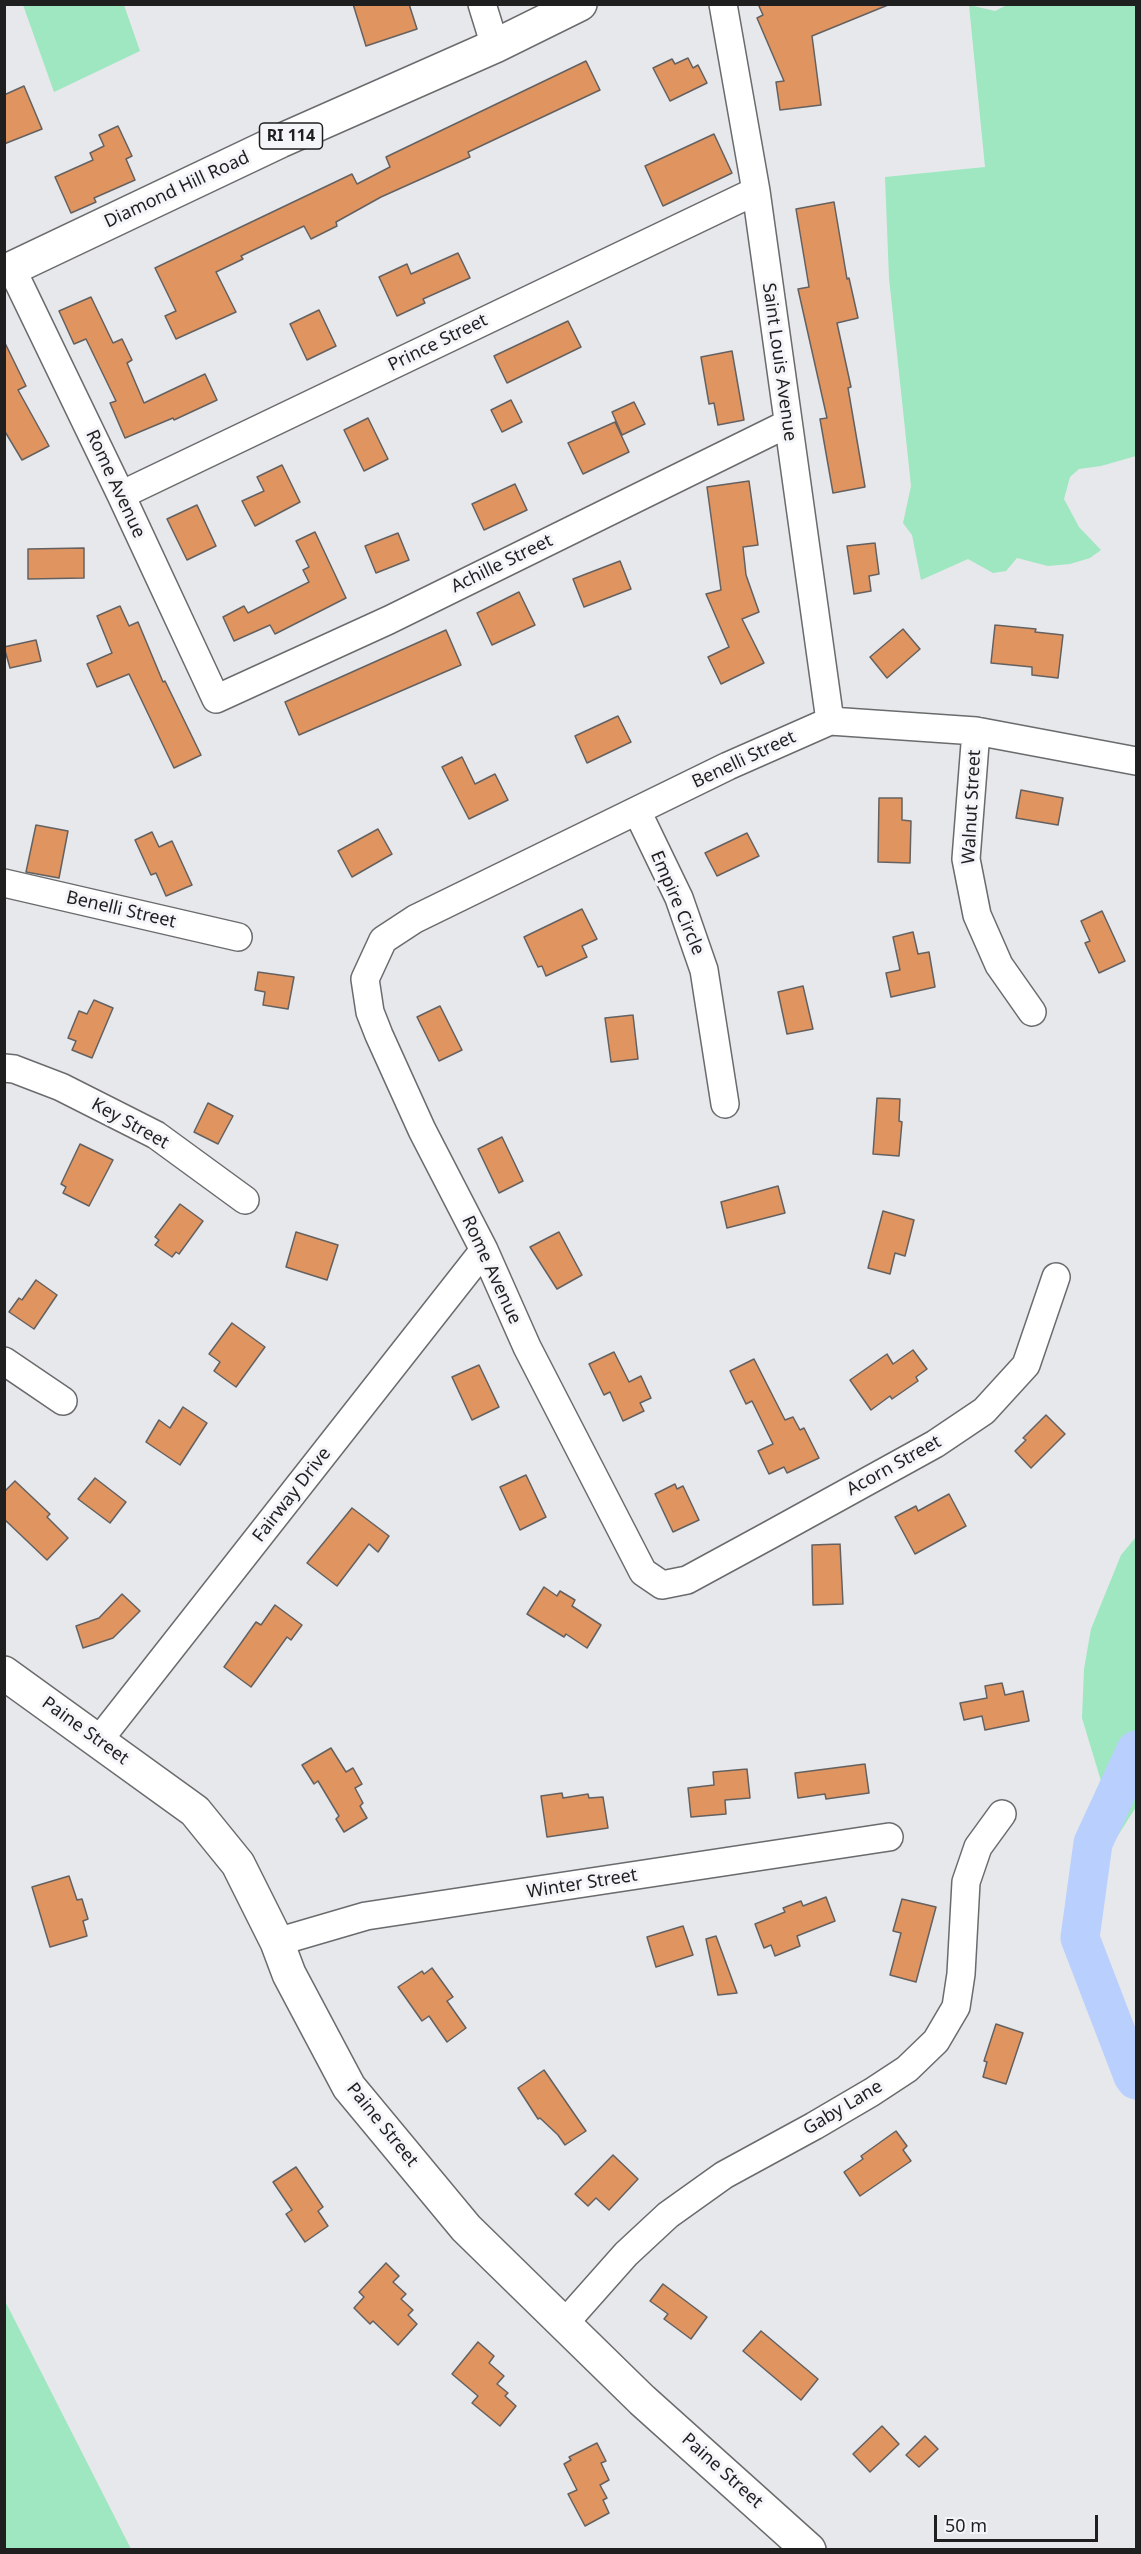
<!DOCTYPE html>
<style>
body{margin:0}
#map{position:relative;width:1141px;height:2554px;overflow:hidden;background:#e7e8eb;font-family:"Noto Sans",sans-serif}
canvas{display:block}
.frame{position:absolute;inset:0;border:6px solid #1f1f20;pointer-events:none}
.scale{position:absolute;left:934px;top:2515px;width:164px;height:27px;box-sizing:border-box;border:3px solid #1f1f20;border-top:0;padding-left:8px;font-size:18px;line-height:21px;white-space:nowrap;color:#1f1f20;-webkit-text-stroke:4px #f4f5f8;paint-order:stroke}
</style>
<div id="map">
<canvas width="1141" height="2554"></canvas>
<div class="frame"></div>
<div class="scale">50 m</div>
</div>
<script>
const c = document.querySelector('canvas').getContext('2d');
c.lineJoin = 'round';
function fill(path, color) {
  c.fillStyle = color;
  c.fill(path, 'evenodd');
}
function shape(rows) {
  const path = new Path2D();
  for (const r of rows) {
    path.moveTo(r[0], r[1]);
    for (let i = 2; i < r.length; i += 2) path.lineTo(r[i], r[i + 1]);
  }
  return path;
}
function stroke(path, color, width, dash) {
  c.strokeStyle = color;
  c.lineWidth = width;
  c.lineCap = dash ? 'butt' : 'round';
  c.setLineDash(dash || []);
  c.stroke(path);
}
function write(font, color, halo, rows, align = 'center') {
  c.font = font + ' "Noto Sans",sans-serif';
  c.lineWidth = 6;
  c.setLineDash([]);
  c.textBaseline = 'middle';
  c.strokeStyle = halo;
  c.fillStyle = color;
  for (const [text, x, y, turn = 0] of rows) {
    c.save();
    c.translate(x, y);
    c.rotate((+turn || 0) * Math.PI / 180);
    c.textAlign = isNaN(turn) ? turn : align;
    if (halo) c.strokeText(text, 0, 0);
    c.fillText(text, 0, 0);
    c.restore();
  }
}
fill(shape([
 [23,5,124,5,140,51,54,92],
 [1007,5,1136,5,1136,456,1101,466,1079,469,1070,477,1064,499,1079,527,1101,550,1090,558,1070,564,1048,566,1017,558,1006,571,993,573,968,559,921,580,912,535,903,523,911,486,889,278,885,177,985,167,969,5,995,11],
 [1136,1537,1136,1807,1117,1837,1104,1840,1100,1834,1098,1822,1101,1781,1082,1718,1084,1669,1091,1629,1121,1555],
 [4,2301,5,2301,131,2549,5,2549]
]), '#9ee7c0');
stroke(shape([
 [1136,1750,1093,1843,1080,1938,1133,2076,1136,2080]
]), '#b9cffd', 39);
const building = shape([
 [353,4,409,4,417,29,366,46,353,4],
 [758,4,888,4,888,5,812,36,821,105,780,110,776,82,784,81,757,18,763,15,758,4],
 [688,58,693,68,698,65,707,83,670,101,653,68,672,59,675,64,688,58],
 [586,61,600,90,468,152,470,157,381,197,336,222,337,226,311,239,304,226,241,256,243,259,216,272,236,312,176,339,165,316,176,311,155,268,352,174,357,184,390,167,386,157,586,61],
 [24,86,42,129,4,144,4,95,24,86],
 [118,126,132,156,126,159,135,180,94,198,96,202,71,213,55,177,93,160,90,153,104,146,99,135,118,126],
 [714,134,732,173,663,206,645,166,714,134],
 [834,202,847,279,849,278,858,318,837,323,851,387,848,388,865,487,833,493,820,419,827,418,798,289,809,287,796,209,834,202],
 [458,253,470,278,423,299,425,303,397,316,379,277,407,264,411,274,458,253],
 [91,297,113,343,122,339,132,360,127,363,144,403,205,374,217,400,174,420,173,418,125,438,110,403,116,401,86,339,74,344,59,311,91,297],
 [319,310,336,346,307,360,290,324,319,310],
 [568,321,581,347,507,383,494,356,568,321],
 [4,341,26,386,18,390,49,446,22,460,4,430,4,341],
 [732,351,744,420,718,425,714,403,709,404,701,357,732,351],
 [511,400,522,422,502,432,491,410,511,400],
 [634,402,645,424,622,435,612,412,634,402],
 [368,418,388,459,364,471,344,430,368,418],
 [615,422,629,452,583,474,568,443,615,422],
 [282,465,300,502,255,526,242,501,264,491,257,477,282,465],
 [749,481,758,545,743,547,746,575,759,612,742,619,764,663,721,684,708,657,729,647,706,594,721,590,707,487,749,481],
 [515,484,527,510,484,530,472,504,515,484],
 [197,505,216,546,187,560,167,519,197,505],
 [315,532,346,598,275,634,270,625,234,641,223,617,244,606,248,613,309,582,303,570,309,567,296,541,315,532],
 [398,533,409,560,376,573,365,546,398,533],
 [875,543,879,574,869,576,871,591,854,594,847,546,875,543],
 [84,548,84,578,28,579,28,549,84,548],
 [620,561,631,589,584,607,573,579,620,561],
 [519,592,535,625,492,645,477,613,519,592],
 [120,606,129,626,138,622,163,682,165,681,201,755,174,768,129,674,97,687,87,664,112,653,97,616,120,606],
 [995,625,1036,629,1035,632,1063,635,1058,678,1032,675,1032,667,991,663,995,625],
 [903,629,920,649,887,678,870,657,903,629],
 [446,630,461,665,299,735,285,702,446,630],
 [36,640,41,661,10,668,4,647,36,640],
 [618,716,631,742,587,763,575,736,618,716],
 [462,757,475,784,495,774,508,800,469,819,442,767,462,757],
 [1021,790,1063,798,1058,825,1016,818,1021,790],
 [879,798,902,798,902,820,911,821,910,863,878,862,879,798],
 [36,825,68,831,59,878,26,872,36,825],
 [378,829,392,854,352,877,338,851,378,829],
 [152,832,159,847,172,841,192,885,166,896,156,873,151,875,135,840,152,832],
 [747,833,759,856,717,876,705,853,747,833],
 [582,909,597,939,582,946,587,957,546,976,542,966,538,967,524,937,582,909],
 [1102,911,1125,961,1099,973,1085,943,1090,941,1081,921,1102,911],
 [913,932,918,954,929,952,935,987,891,997,886,973,900,970,893,937,913,932],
 [258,972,294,977,288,1009,263,1005,265,992,255,990,258,972],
 [803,986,813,1029,787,1034,778,992,803,986],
 [94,1000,113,1008,92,1058,72,1050,76,1041,68,1038,79,1011,87,1014,94,1000],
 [440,1006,462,1050,439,1061,417,1017,440,1006],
 [633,1015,638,1059,611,1062,605,1018,633,1015],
 [877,1098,900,1099,899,1121,902,1122,899,1156,873,1154,877,1098],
 [208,1103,233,1116,218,1144,194,1132,208,1103],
 [502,1137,523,1181,499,1193,478,1149,502,1137],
 [80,1144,113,1160,89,1206,63,1193,66,1187,61,1184,80,1144],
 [778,1186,785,1213,727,1228,721,1202,778,1186],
 [180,1204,203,1221,179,1254,176,1252,172,1257,155,1245,159,1240,155,1237,180,1204],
 [883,1211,914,1220,905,1256,895,1253,890,1274,868,1268,883,1211],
 [296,1232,338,1245,327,1280,286,1267,296,1232],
 [559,1232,582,1275,557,1289,530,1247,559,1232],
 [36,1280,57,1295,34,1329,9,1312,19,1298,22,1300,36,1280],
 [232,1323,265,1347,236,1387,214,1371,220,1362,209,1354,232,1323],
 [913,1350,927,1369,916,1377,918,1381,892,1399,890,1396,871,1410,850,1380,887,1354,893,1364,913,1350],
 [614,1352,629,1382,641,1376,651,1398,640,1403,644,1411,623,1421,610,1392,604,1395,589,1364,614,1352],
 [754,1359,785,1420,793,1417,800,1430,804,1428,819,1458,787,1473,784,1467,769,1474,758,1451,773,1444,752,1401,746,1404,730,1371,754,1359],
 [479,1365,499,1407,472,1420,452,1377,479,1365],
 [183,1407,207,1423,180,1465,146,1442,159,1420,170,1428,183,1407],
 [1046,1415,1065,1434,1031,1468,1015,1451,1026,1440,1023,1438,1046,1415],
 [526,1475,546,1517,520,1530,500,1487,526,1475],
 [95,1478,126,1502,110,1523,78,1499,95,1478],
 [15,1481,50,1514,47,1517,68,1538,47,1560,4,1519,4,1492,15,1481],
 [675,1484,677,1489,683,1486,699,1520,673,1532,655,1494,675,1484],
 [949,1494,966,1526,915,1554,895,1517,916,1506,918,1511,949,1494],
 [352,1508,389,1536,378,1552,369,1544,337,1586,307,1563,352,1508],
 [840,1544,843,1604,813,1605,812,1545,840,1544],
 [544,1587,557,1596,560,1591,575,1600,572,1606,601,1625,587,1648,566,1634,564,1637,527,1614,544,1587],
 [122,1594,140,1611,113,1638,83,1648,76,1626,99,1618,122,1594],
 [275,1605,302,1625,291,1640,287,1637,251,1687,224,1667,256,1622,261,1625,275,1605],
 [1002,1683,1005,1695,1023,1691,1029,1721,985,1730,982,1716,964,1720,960,1703,987,1698,985,1686,1002,1683],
 [331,1748,346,1772,353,1768,362,1784,355,1788,363,1803,360,1806,367,1818,344,1832,336,1819,339,1816,318,1781,314,1784,302,1765,331,1748],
 [865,1764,869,1793,826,1799,825,1794,798,1798,795,1773,865,1764],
 [747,1769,750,1798,725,1800,726,1814,691,1817,688,1788,714,1785,713,1772,747,1769],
 [562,1793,563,1798,588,1794,589,1798,603,1797,608,1828,547,1837,541,1796,562,1793],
 [69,1876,77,1900,82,1899,88,1919,83,1921,87,1936,50,1947,32,1887,69,1876],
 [826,1897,835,1921,797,1936,800,1946,775,1956,771,1945,764,1948,755,1924,785,1912,783,1908,801,1901,803,1906,826,1897],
 [902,1899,936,1907,916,1982,890,1975,901,1933,893,1931,902,1899],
 [683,1926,693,1955,656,1967,647,1937,683,1926],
 [716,1936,737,1993,718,1995,706,1939,716,1936],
 [432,1968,453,1997,447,2001,466,2028,447,2042,429,2016,422,2021,398,1987,422,1971,424,1974,432,1968],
 [996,2024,1023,2033,1006,2084,983,2077,987,2062,984,2061,996,2024],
 [544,2070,586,2131,565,2145,558,2135,540,2118,538,2119,518,2088,544,2070],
 [896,2131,907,2146,903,2150,911,2161,860,2196,844,2172,863,2159,861,2156,896,2131],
 [613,2155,638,2179,609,2210,596,2198,588,2206,575,2194,613,2155],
 [296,2167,323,2207,318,2211,328,2226,305,2242,286,2214,292,2210,273,2182,296,2167],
 [386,2263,399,2276,393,2282,406,2294,401,2299,413,2310,408,2315,417,2324,398,2345,373,2321,370,2324,354,2308,364,2297,359,2292,386,2263],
 [663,2284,707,2317,691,2339,664,2319,668,2314,650,2301,663,2284],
 [761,2331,818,2379,801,2400,743,2351,761,2331],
 [478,2342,494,2356,489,2363,504,2376,497,2384,508,2393,505,2396,516,2406,500,2426,472,2403,478,2396,452,2374,478,2342],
 [882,2426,899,2444,870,2472,853,2454,882,2426],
 [925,2436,938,2449,919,2467,906,2455,925,2436],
 [597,2443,606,2461,601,2463,609,2480,600,2485,607,2498,603,2500,609,2513,585,2526,568,2494,577,2490,564,2464,571,2460,569,2457,597,2443]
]);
fill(building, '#e09460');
stroke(building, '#646160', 1.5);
const minor = shape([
 [482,4,495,46],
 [723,4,756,191,830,721],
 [12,269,121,495,216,699,389,620,787,424],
 [121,495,756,191],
 [976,731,966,859,977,915,999,965,1032,1012],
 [637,811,679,898,704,970,725,1104],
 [4,883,238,937],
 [4,1068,14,1069,61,1087,156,1135,245,1200],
 [1056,1277,1026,1365,984,1411,935,1444,768,1536,687,1580,662,1585,643,1572,527,1347,484,1250,422,1130,379,1035,370,1012,365,979,383,940,415,919,728,766,830,721,976,731,1136,761],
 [4,1361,63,1401],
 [99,1740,484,1250],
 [277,1942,366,1916,889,1837],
 [563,2325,626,2254,668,2215,724,2175,814,2126,872,2092,907,2069,936,2041,956,2007,961,1974,966,1882,978,1847,1002,1814]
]);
const major = shape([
 [4,272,280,141,495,46,580,4],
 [4,1673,195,1811,238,1864,277,1942,289,1974,349,2087,466,2228,642,2400,809,2550]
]);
stroke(minor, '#696b6d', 30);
stroke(major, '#696b6d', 36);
stroke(minor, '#fff', 27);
stroke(major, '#fff', 33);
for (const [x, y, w] of [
 [291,136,63]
]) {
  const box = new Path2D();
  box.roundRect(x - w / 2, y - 13, w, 26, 4.5);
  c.fillStyle = '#f4f5f8';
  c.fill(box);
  stroke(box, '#1f1f20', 1.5);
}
write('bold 16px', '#1f1f20', null, [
 ["RI 114",291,136]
]);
write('18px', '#1f1f20', '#f4f5f8', [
 ["Diamond Hill Road",177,190,-25],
 ["Prince Street",438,343,-26],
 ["Saint Louis Avenue",779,362,82],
 ["Rome Avenue",115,484,65],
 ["Achille Street",502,564,-26],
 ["Benelli Street",744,760,-25],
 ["Walnut Street",972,807,-87],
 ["Empire Circle",677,903,67],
 ["Benelli Street",121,910,13],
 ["Key Street",130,1124,29],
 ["Rome Avenue",491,1270,65],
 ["Acorn Street",894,1466,-29],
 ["Fairway Drive",292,1495,-52],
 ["Paine Street",85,1731,36],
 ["Winter Street",582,1884,-9],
 ["Gaby Lane",843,2108,-31],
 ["Paine Street",382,2125,51],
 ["Paine Street",722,2471,42]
]);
</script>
